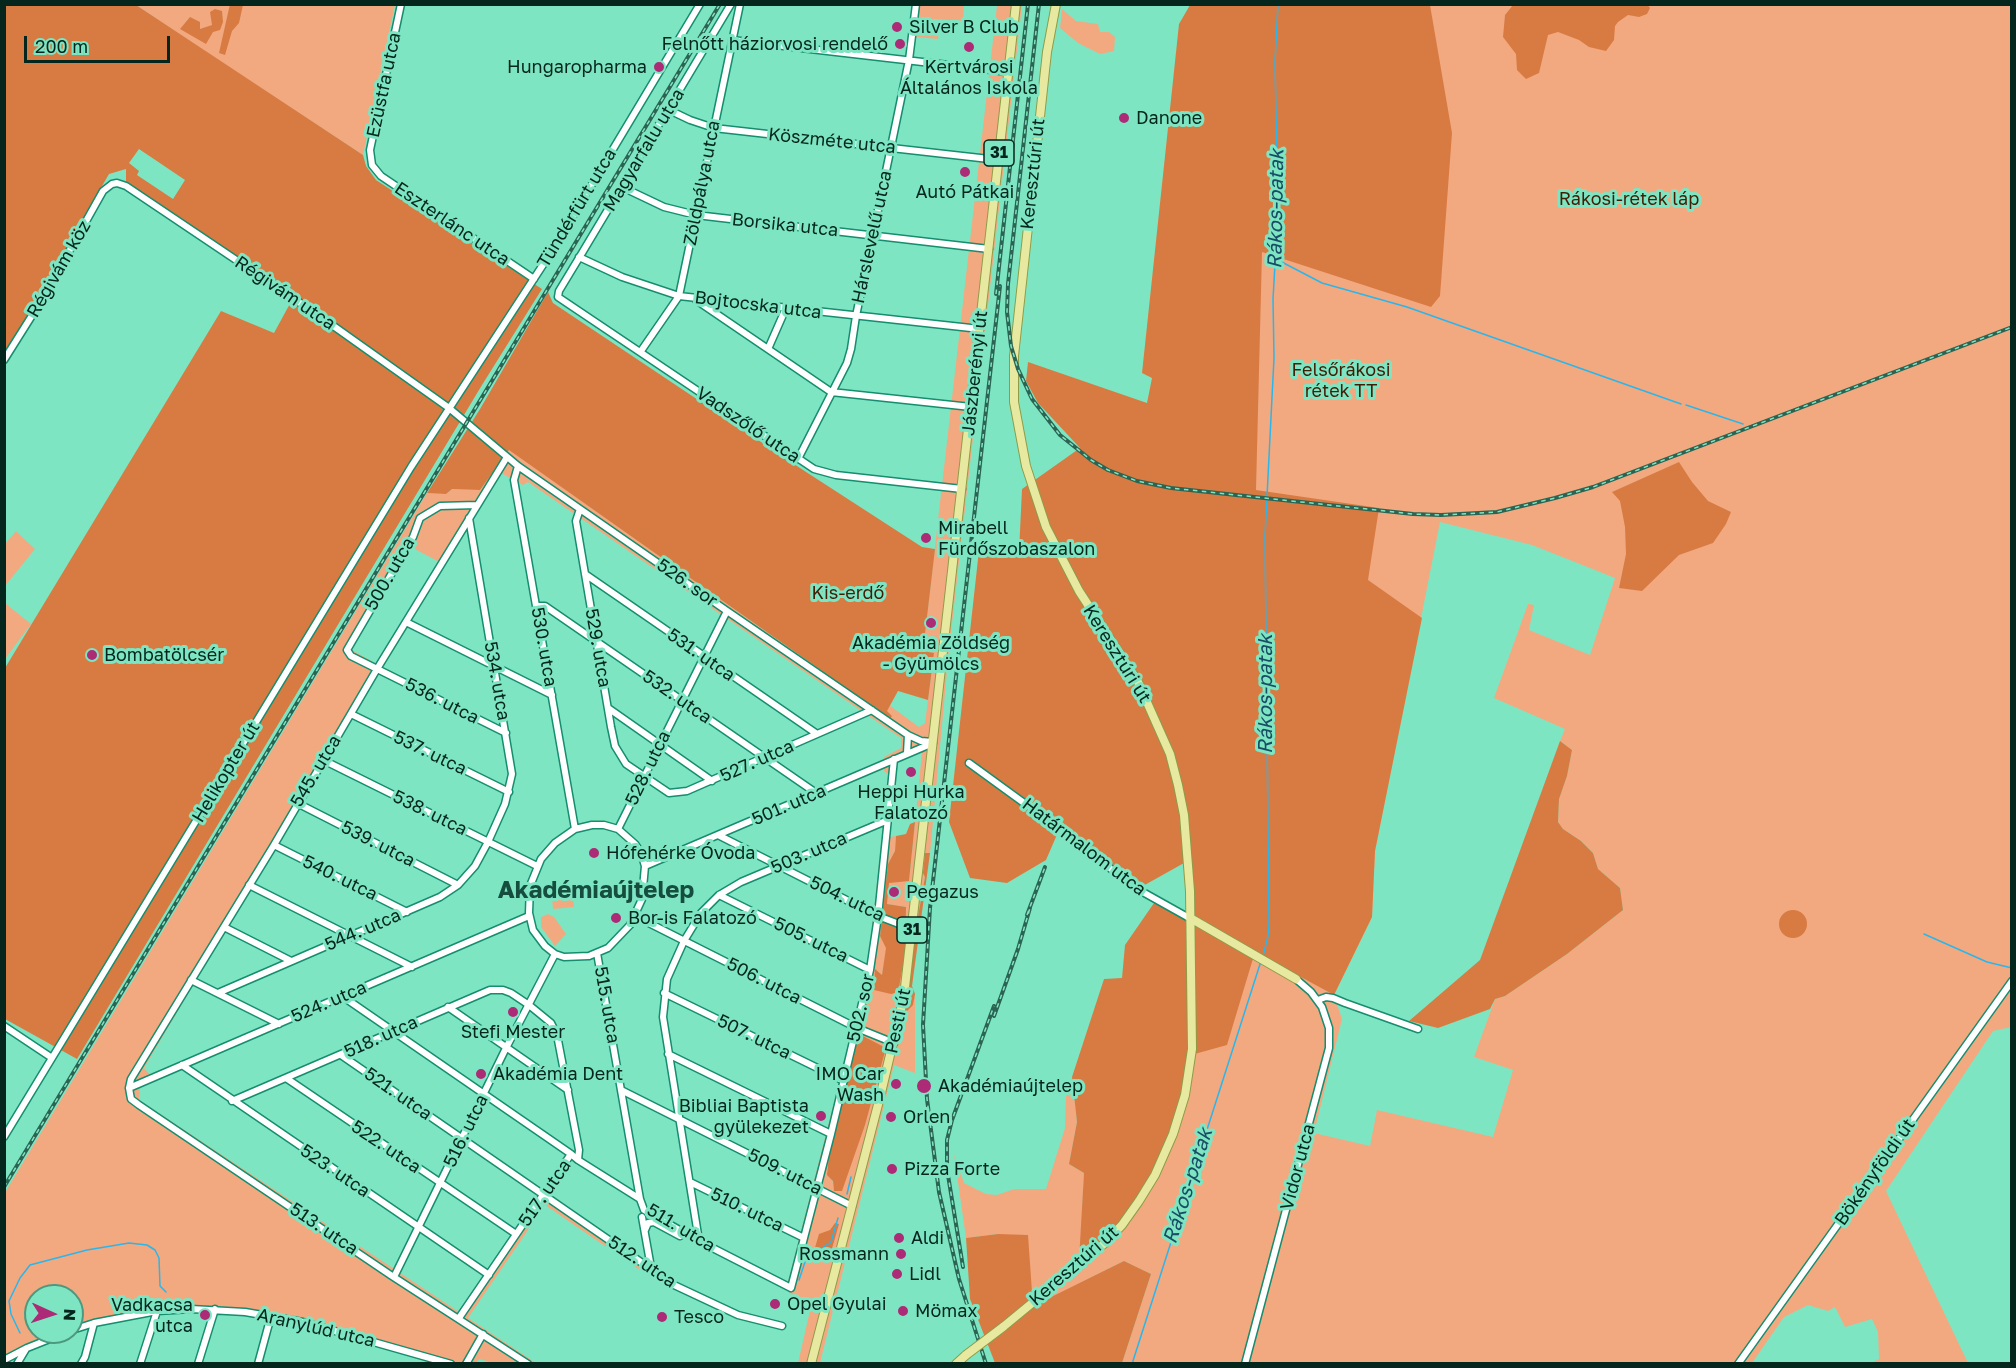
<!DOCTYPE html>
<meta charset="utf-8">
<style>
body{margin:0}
#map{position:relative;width:2016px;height:1368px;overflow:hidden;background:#7ee5c3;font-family:"Golos Text",sans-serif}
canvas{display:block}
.frame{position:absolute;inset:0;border:6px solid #04261c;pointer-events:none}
.north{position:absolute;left:24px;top:1284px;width:60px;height:60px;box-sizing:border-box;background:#7ee5c3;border:2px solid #4d9980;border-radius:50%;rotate:93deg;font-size:16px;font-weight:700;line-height:24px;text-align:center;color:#04261c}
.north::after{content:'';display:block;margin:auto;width:21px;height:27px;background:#ac2a76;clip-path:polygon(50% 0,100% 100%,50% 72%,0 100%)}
.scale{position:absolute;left:24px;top:36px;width:146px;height:27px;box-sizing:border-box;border:3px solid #04261c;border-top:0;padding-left:8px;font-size:18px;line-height:21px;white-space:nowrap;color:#04261c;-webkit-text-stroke:4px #7ee5c3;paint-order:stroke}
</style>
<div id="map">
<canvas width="2016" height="1368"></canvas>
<div class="frame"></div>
<div class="north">N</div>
<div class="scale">200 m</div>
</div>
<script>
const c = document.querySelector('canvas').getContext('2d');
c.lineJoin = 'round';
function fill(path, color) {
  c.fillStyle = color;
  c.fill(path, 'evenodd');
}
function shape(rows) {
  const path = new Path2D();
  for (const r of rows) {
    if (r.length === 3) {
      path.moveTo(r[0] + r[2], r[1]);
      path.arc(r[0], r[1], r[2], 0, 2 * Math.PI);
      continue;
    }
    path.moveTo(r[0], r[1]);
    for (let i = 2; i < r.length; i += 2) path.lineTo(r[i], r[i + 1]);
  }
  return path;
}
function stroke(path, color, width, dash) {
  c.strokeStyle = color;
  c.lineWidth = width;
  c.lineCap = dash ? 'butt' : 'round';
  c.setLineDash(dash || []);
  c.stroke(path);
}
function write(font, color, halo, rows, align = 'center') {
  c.font = font + ' "Golos Text",sans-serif';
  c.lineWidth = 6;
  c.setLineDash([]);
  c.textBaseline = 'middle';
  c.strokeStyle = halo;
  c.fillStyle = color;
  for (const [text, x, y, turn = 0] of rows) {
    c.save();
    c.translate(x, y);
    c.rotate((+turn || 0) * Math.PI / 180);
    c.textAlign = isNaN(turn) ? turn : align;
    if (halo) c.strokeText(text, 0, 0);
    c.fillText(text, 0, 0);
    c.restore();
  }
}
fill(shape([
 [136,5,395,5,363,155,219,61],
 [920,5,964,5,963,21,918,18],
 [997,5,1022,5,949,650,930,853,926,853,925,877,914,939,907,999,913,1005,915,994,915,1073,894,1065,820,1363,798,1363,811,1306,789,1293,788,1282,867,974,889,775,884,771,884,757,901,748,901,738,528,482,523,485,501,473,445,565,411,547,350,649,382,667,144,1068,156,1081,140,1087,139,1100,459,1312,541,1190,674,1281,669,1290,545,1205,468,1318,536,1363,494,1363,479,1359,476,1363,457,1363,302,1319,271,1312,213,1306,153,1309,72,1328,72,1296,36,1296,36,1332,60,1332,32,1341,5,1356,4,1194,427,493,446,494,452,489,480,490,509,449,889,719,886,711,889,705,919,727,925,723,934,653,923,651],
 [922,752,909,881,889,882,887,904,906,907,891,994,876,970,882,975,887,948,880,936,888,864,895,851,896,836,890,837,897,762],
 [859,1034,865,1125,834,1191,829,1156],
 [1190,5,2011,5,2011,1027,1993,1031,1886,1191,1968,1363,1871,1363,1879,1359,1878,1332,1872,1319,1845,1327,1835,1307,1828,1311,1808,1305,1784,1317,1752,1363,1122,1363,1151,1274,1124,1261,1033,1307,998,1234,966,1238,954,1154,964,1183,986,1194,997,1195,1014,1189,1046,1189,1065,1128,1066,1096,1072,1077,1077,1122,1069,1164,1084,1173,1080,1259,1191,1055],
 [1440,522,1532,545,1615,578,1590,655,1529,630,1534,605,1528,604,1494,698,1565,729,1560,741,1572,750,1567,776,1559,799,1558,822,1563,829,1581,841,1593,853,1598,869,1620,888,1623,910,1567,954,1505,996,1495,999,1474,1057,1513,1070,1493,1137,1377,1110,1370,1146,1314,1133,1342,1019,1334,995,1372,917,1375,851],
 [1062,9,1076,21,1098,24,1100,32,1109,32,1115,37,1114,51,1100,54,1078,43,1060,28],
 [917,21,940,23,938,39,915,37],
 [16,531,35,549,5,586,5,544],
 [5,603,31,624,5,659],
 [573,896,574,907,553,909,552,898],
 [548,914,554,917,566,934,555,946,541,927,541,917]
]), '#f2a980');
fill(shape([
 [230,4,243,5,239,23,232,31,225,55,219,53],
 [1647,4,1650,8,1647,14,1639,17,1628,15,1618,22,1615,26,1614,40,1606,51,1589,47,1579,40,1558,32,1548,35,1539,73,1526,79,1517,70,1516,54,1503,37,1505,15,1513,5],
 [5,5,136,5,363,155,366,166,376,180,542,289,482,385,77,1059,5,1019,5,668,221,311,274,333,293,298,126,183,126,169,109,174,5,354],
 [139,149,185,180,173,199,137,175,139,171,129,163],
 [1190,5,1430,5,1452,133,1440,296,1431,307,1262,252,1256,490,1379,508,1368,580,1422,618,1375,851,1372,917,1334,995,1255,952,1227,1045,1191,1055,1178,1111,1154,1174,1116,1229,1079,1260,1084,1173,1069,1164,1077,1122,1072,1077,1104,979,1122,978,1125,945,1154,903,1188,919,1184,863,1134,891,1059,830,1046,860,1007,883,970,878,949,822,979,550,1019,552,1022,489,1080,448,1038,403,1026,381,1028,362,1147,403,1152,378,1142,373,1179,24],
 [215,9,222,11,223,22,220,30,213,32,206,44,180,29,190,17,200,22,200,29,212,25,210,12],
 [548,292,553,303,800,468,922,547,935,549,923,651,934,653,928,700,898,691,887,711,892,716,890,719,509,450,480,490,452,489,446,494,427,493,480,409],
 [1679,462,1692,482,1708,501,1731,512,1726,524,1713,543,1679,555,1642,591,1619,588,1626,554,1625,527,1620,501,1612,492],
 [1560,741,1572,750,1567,776,1559,799,1558,822,1563,829,1581,841,1593,853,1598,869,1620,888,1623,910,1567,954,1505,996,1495,999,1490,1009,1438,1028,1409,1021,1480,960],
 [915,822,909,881,889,883,887,904,906,907,905,954,898,993,891,994,874,990,875,969,882,975,886,948,880,936,888,864,895,851,896,836,906,834,910,824],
 [925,853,930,853,912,986,915,994,913,1005,907,1011,904,1010,914,939,925,877,923,873],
 [1793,924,14],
 [859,1034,886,1048,865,1125,842,1191,834,1191,833,1181,827,1175,829,1156],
 [835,1223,839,1224,831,1252,820,1256,814,1251,819,1234,830,1230],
 [998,1234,1028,1235,1033,1306,1124,1261,1151,1274,1122,1363,995,1363,970,1299,966,1238]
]), '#d87b43');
stroke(shape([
 [1276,259,1322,283,1407,307,1681,404],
 [1686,405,1743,424],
 [1924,934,1987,962,2012,968],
 [1263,956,1268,936,1269,924,1265,536,1274,358,1273,299,1278,211,1275,62,1278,4],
 [847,1194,851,1177],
 [799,1280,806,1259,831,1242,838,1218],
 [20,1333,11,1314,9,1301,20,1278,30,1265,87,1250,129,1243,147,1245,155,1250,159,1258,160,1286,166,1292],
 [1132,1364,1261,961]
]), '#2ab6eb', 1.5);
const minor = shape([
 [401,4,370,150,372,165,381,176,534,279],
 [731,4,582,253,559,291,558,297,814,469,836,475,962,489],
 [732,40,1009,72],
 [669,110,690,120,714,128,998,160],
 [622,187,664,207,696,215,989,249],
 [579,257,622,277,679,296,980,329],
 [696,300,831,392,971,407],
 [768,349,786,308],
 [641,351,679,296,740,4],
 [4,360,43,298,103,191,112,184,117,183,126,186,318,315,449,408,518,466,727,611,908,735,921,741,933,742],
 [507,457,377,669,274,845,131,1079,129,1088,131,1099,139,1105,392,1276,528,1364],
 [798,459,847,363,851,349,856,316,909,60,916,4],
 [518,466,514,480,575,829],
 [477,505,440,506,420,518,413,537,347,650,351,656,506,733],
 [580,509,576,521,611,727,615,746,626,764,669,793,687,791,872,710],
 [585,574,817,734],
 [537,606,545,606,816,793],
 [406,622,552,695],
 [608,708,712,781],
 [351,714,509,792],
 [907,753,908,735],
 [323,760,537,866],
 [969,763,1079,843,1132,886,1191,919],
 [297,803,458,885],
 [592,825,604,825,618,829,635,844,641,853,645,866,642,899,630,925,608,948,589,956,564,957,555,954,545,946,533,930,529,913,530,886,541,859,555,843,575,829,592,825],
 [618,829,727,611],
 [718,835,878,916,912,929],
 [274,845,407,912],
 [645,866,933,743],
 [249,885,412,967],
 [719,895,870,970],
 [635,916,857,1028,894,1043],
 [224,927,291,961],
 [597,953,640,1199],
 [191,980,279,1024],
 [218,993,440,897,458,885,475,866,488,842,505,804,512,774,469,518],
 [664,993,844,1081],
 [342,996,571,1154],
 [1318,1000,1326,997,1333,998,1345,1003,1418,1029],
 [448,1007,568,1090],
 [4,1026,52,1058],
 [668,1054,831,1134],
 [341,1055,674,1285,738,1315,782,1326],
 [182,1065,489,1275],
 [286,1078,516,1234],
 [129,1088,529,916],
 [621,1090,852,1206],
 [232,1101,490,990,503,990,511,993,529,1005,551,1023,557,1035,579,1150,578,1160,571,1154,459,1318],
 [4,1137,411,467,552,251,700,4],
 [578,1160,640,1199,644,1210,699,1241,791,1288,831,1134,870,970,878,916,894,759],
 [690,1182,804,1238],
 [642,1217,650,1262,648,1268],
 [645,1230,648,1223,654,1222,680,1236],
 [699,1241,663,1017,667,979,684,941,701,913,719,895,741,882,888,820],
 [394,1277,506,1048,555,954],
 [72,1330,94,1323,157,1311,191,1309,245,1312,303,1322,451,1364],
 [4,1360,27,1348,67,1332],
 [17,1364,26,1349],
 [81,1364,85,1357,94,1323],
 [140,1364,157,1311],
 [198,1364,215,1309],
 [258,1364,271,1316],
 [466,1364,483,1334],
 [1245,1364,1329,1048,1329,1028,1322,1007,1311,992,1296,979],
 [1738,1364,2012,981]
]);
const major = shape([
 [1192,919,1296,979],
 [1003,1327,1105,1243,1122,1225,1139,1201,1155,1175,1173,1134,1185,1095,1192,1049,1190,891,1184,815,1178,785,1170,754,1138,682,1079,591,1046,527,1026,466,1014,402,1014,356,1047,52,1056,4],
 [811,1364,881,1093,904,996,1016,4],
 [956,1364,966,1355]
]);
stroke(minor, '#158d6e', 9);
stroke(major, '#8e9c48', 10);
stroke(minor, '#fff', 6);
stroke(major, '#e8e9a0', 8);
const rail = shape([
 [1039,4,1008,284,1007,312,1011,346,1018,369,1032,399,1060,435,1091,460,1108,470,1137,481,1171,488,1413,514,1441,515,1497,512,1555,498,1593,487,2012,327],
 [996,294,1028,4],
 [1027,915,1045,867],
 [994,1016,1018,949,1030,908],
 [4,1187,720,4],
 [963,1267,947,1169,947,1140,952,1120,994,1006],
 [986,1364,959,1279,939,1192,927,1099,923,1025,930,908,1000,286]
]);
stroke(rail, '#2b6452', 4);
stroke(rail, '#7ee5c3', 1.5, [4.5]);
const majorBridge = shape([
 [966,1355,1003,1327]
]);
stroke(majorBridge, '#8e9c48', 10, []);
stroke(majorBridge, '#e8e9a0', 8);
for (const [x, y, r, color] of [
 [897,27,6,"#ac2a76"],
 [900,44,6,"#ac2a76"],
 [969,47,6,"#ac2a76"],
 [659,67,6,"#ac2a76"],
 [1124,118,6,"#ac2a76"],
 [965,172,6,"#ac2a76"],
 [926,538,6,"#ac2a76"],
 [931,623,6,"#ac2a76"],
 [92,655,6,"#ac2a76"],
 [911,772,6,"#ac2a76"],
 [594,853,6,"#ac2a76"],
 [894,892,6,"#ac2a76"],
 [616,918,6,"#ac2a76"],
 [513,1012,6,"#ac2a76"],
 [481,1074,6,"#ac2a76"],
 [896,1084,6,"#ac2a76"],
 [924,1086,8,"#ac2a76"],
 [821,1116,6,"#ac2a76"],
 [891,1117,6,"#ac2a76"],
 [892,1169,6,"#ac2a76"],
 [899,1238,6,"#ac2a76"],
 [901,1254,6,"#ac2a76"],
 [897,1274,6,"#ac2a76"],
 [775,1304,6,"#ac2a76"],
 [903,1311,6,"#ac2a76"],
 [205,1315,6,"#ac2a76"],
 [662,1317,6,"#ac2a76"]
]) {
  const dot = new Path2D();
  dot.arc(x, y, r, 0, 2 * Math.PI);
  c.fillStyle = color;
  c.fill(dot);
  stroke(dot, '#7ee5c3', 2);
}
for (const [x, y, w] of [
 [999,153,30],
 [912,930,30]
]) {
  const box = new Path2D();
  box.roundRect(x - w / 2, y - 13, w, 26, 4.5);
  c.fillStyle = '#7ee5c3';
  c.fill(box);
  stroke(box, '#04261c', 1.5);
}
write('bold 16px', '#04261c', null, [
 ["31",999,153],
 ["31",912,930]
]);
write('18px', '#04261c', '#7ee5c3', [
 ["Silver B Club",909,27],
 ["Felnőtt háziorvosi rendelő",888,44,"right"],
 ["Hungaropharma",647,67,"right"],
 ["Kertvárosi",969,67,"center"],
 ["Általános Iskola",969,88,"center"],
 ["Danone",1136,118],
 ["Autó Pátkai",965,192,"center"],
 ["Mirabell",938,528],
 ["Fürdőszobaszalon",938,549],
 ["Akadémia Zöldség",931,643,"center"],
 ["- Gyümölcs",931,664,"center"],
 ["Bombatölcsér",104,655],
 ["Heppi Hurka",911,792,"center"],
 ["Falatozó",911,813,"center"],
 ["Hófehérke Óvoda",606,853],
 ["Pegazus",906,892],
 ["Bor-is Falatozó",628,918],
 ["Stefi Mester",513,1032,"center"],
 ["Akadémia Dent",493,1074],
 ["IMO Car",884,1074,"right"],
 ["Wash",884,1095,"right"],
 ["Akadémiaújtelep",938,1086],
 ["Bibliai Baptista",809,1106,"right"],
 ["gyülekezet",809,1127,"right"],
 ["Orlen",903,1117],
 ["Pizza Forte",904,1169],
 ["Aldi",911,1238],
 ["Rossmann",889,1254,"right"],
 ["Lidl",909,1274],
 ["Opel Gyulai",787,1304],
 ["Vadkacsa",193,1305,"right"],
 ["utca",193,1326,"right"],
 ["Mömax",915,1311],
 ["Tesco",674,1317]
], 'left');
write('18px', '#04261c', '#7ee5c3', [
 ["Ezüstfa utca",384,85,-78],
 ["Köszméte utca",832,141,6],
 ["Magyarfalu utca",644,150,-59],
 ["Keresztúri út",1033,174,-84],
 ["Zöldpálya utca",702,183,-79],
 ["Tündérfürt utca",577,208,-59],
 ["Eszterlánc utca",452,224,34],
 ["Borsika utca",785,225,6],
 ["Hárslevelű utca",872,237,-78],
 ["Régivám köz",59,269,-60],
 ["Régivám utca",285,293,34],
 ["Bojtocska utca",758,305,7],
 ["Jászberényi út",975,373,-84],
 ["Vadszőlő utca",748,425,34],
 ["500. utca",390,574,-60],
 ["526. sor",687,583,35],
 ["530. utca",544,647,80],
 ["529. utca",598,648,80],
 ["Keresztúri út",1117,654,58],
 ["531. utca",701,655,35],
 ["534. utca",497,681,80],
 ["532. utca",677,697,35],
 ["536. utca",442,701,27],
 ["537. utca",430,753,26],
 ["527. utca",757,761,-24],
 ["528. utca",648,768,-64],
 ["545. utca",316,771,-59],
 ["Helikopter út",226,772,-59],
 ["501. utca",789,805,-23],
 ["538. utca",430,813,26],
 ["539. utca",378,844,27],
 ["Határmalom utca",1084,847,37],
 ["503. utca",809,853,-23],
 ["540. utca",340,878,26],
 ["504. utca",847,899,26],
 ["544. utca",363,930,-23],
 ["505. utca",811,940,26],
 ["506. utca",764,981,27],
 ["524. utca",329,1002,-23],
 ["515. utca",607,1005,80],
 ["502. sor",861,1008,-77],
 ["Pesti út",898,1021,-78],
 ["518. utca",381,1037,-24],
 ["507. utca",754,1037,26],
 ["521. utca",398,1094,35],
 ["516. utca",466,1131,-64],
 ["522. utca",386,1147,34],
 ["Vidor utca",1298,1167,-75],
 ["523. utca",335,1171,34],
 ["509. utca",785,1172,27],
 ["Bökényföldi út",1875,1172,-55],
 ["517. utca",545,1193,-55],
 ["510. utca",747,1210,26],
 ["511. utca",681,1228,31],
 ["513. utca",324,1229,34],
 ["512. utca",642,1262,34],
 ["Keresztúri út",1074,1266,-41],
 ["Aranylúd utca",316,1328,13]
]);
write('18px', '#421d06', '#7ee5c3', [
 ["Rákosi-rétek láp",1629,199],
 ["Felsőrákosi",1341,370],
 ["rétek TT",1341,391],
 ["Kis-erdő",848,593]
]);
write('italic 20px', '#184d64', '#7ee5c3', [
 ["Rákos-patak",1276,209,-89],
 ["Rákos-patak",1266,694,-90],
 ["Rákos-patak",1188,1186,-72]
]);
write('bold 24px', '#154e3e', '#7ee5c3', [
 ["Akadémiaújtelep",596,890]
]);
</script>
